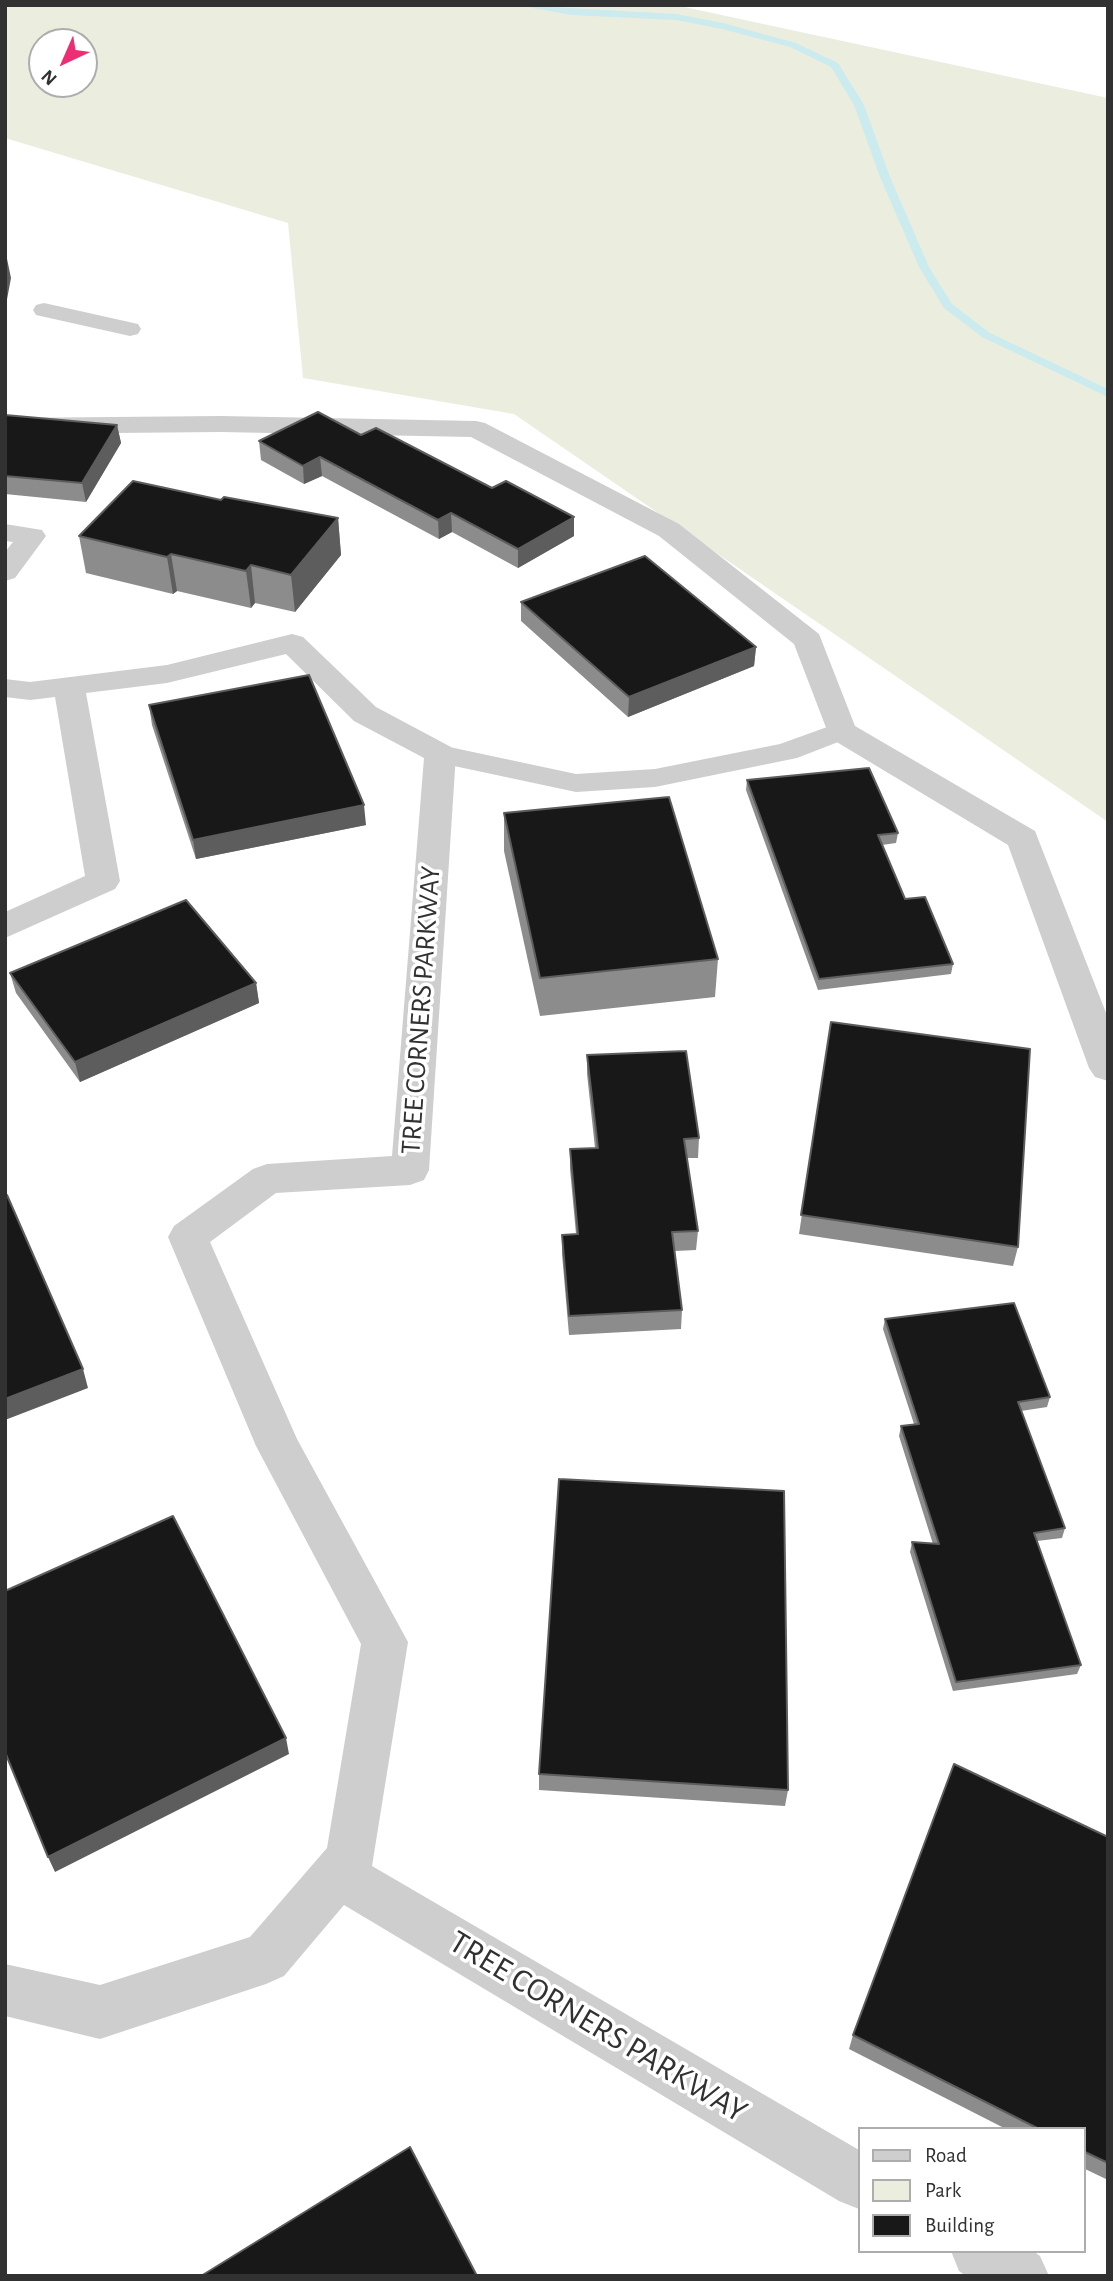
<!DOCTYPE html>
<style>
body{margin:0}
#map{position:relative;width:1113px;height:2281px;overflow:hidden;background:#fff;font-family:"Alegreya Sans",sans-serif}
canvas{display:block}
.frame{position:absolute;inset:0;border:7px solid #313131;pointer-events:none}
.legend{position:absolute;left:858px;top:2127px;width:228px;height:126px;box-sizing:border-box;background:#fff;border:2px solid #adadad;margin:0;padding:9px 12px;list-style:none;font-size:21px;color:#313131}
.legend li{display:flex;align-items:center;gap:14px;height:35px}
.legend b{width:35px;border:2px solid #adadad}
.north{position:absolute;left:28px;top:28px;width:70px;height:70px;box-sizing:border-box;background:#fff;border:2px solid #adadad;border-radius:50%;rotate:224deg;font-size:19px;font-weight:700;line-height:28px;text-align:center;color:#313131}
.north::after{content:'';display:block;margin:auto;width:24px;height:32px;background:#ed2e74;clip-path:polygon(50% 0,100% 100%,50% 72%,0 100%)}
</style>
<div id="map">
<canvas width="1113" height="2281"></canvas>
<div class="frame"></div>
<ul class="legend">
<li><b style="height:9px;background:#cecece"></b>Road</li>
<li><b style="height:19px;background:#ebeedf"></b>Park</li>
<li><b style="height:19px;background:#181818"></b>Building</li>
</ul>
<div class="north">N</div>
</div>
<script>
const c = document.querySelector('canvas').getContext('2d');
c.lineJoin = 'round';
function fill(path, color) {
  c.fillStyle = color;
  c.fill(path, 'evenodd');
}
function shape(rows) {
  const path = new Path2D();
  for (const r of rows) {
    path.moveTo(r[0], r[1]);
    for (let i = 2; i < r.length; i += 2) path.lineTo(r[i], r[i + 1]);
  }
  return path;
}
function stroke(path, color, width, dash) {
  c.strokeStyle = color;
  c.lineWidth = width;
  c.lineCap = dash ? 'butt' : 'round';
  c.setLineDash(dash || []);
  c.stroke(path);
}
function write(font, color, halo, rows, align = 'center') {
  c.font = font + ' "Alegreya Sans",sans-serif';
  c.lineWidth = 7;
  c.setLineDash([]);
  c.textBaseline = 'middle';
  c.strokeStyle = halo;
  c.fillStyle = color;
  for (const [text, x, y, turn = 0] of rows) {
    c.save();
    c.translate(x, y);
    c.rotate((+turn || 0) * Math.PI / 180);
    c.textAlign = isNaN(turn) ? turn : align;
    if (halo) c.strokeText(text, 0, 0);
    c.fillText(text, 0, 0);
    c.restore();
  }
}
fill(shape([
 [5,5,675,5,1108,98,1108,822,514,414,303,378,288,223,5,138],
 [42,42,84,42,84,84,42,84]
]), '#ebeedf');
fill(shape([
 [516,5,676,14,723,23,796,43,838,63,864,105,890,177,929,267,952,304,990,333,1108,389,1108,397,982,337,944,308,919,267,880,177,854,105,831,67,790,47,722,29,676,20,572,15,516,5]
]), '#cbebee');
fill(shape([
 [44,303,138,324,141,329,138,334,130,336,36,315,33,310,36,305,44,303],
 [841,722,851,725,855,731,851,737,797,758,655,787,576,792,440,763,430,760,425,754,430,748,440,745,576,774,655,769,780,744,841,722]
]), '#cecece');
fill(shape([
 [221,416,476,421,485,423,679,524,819,634,855,726,1035,831,1108,1018,1108,1081,1095,1077,1089,1068,1008,845,830,738,794,644,659,536,471,437,221,432,5,434,5,418,221,416],
 [5,524,42,530,46,536,15,578,5,581,5,552,13,542,5,541,5,524],
 [292,634,303,637,376,707,451,747,456,754,429,1170,424,1180,410,1185,276,1193,210,1242,297,1439,408,1642,372,1866,859,2150,859,2209,839,2201,344,1905,284,1976,266,1984,100,2039,5,2016,5,1964,100,1985,250,1937,327,1848,361,1644,256,1446,168,1237,174,1226,253,1169,267,1164,392,1156,424,758,354,721,286,654,167,683,86,693,120,881,115,889,5,938,5,912,85,876,55,697,30,700,5,697,5,679,30,682,167,665,292,634],
 [951,2251,1033,2251,1040,2256,1049,2276,966,2276,959,2271,951,2251]
]), '#cecece');
fill(shape([
 [5,415,117,425,121,443,86,502,5,494],
 [361,435,492,488,574,517,574,536,518,568,452,532,439,539,322,476,304,484,261,460,259,441],
 [221,500,338,518,341,555,295,612,255,603,251,608,177,591,173,594,86,573,79,536],
 [521,602,756,647,754,666,628,717,521,621],
 [149,705,366,825,196,859,152,725],
 [747,780,898,833,896,843,882,845,905,899,953,964,951,974,818,990,746,790],
 [504,813,718,959,715,997,540,1016,504,851],
 [10,973,256,983,259,1003,80,1082,16,993],
 [831,1022,1018,1247,1013,1266,799,1234],
 [587,1055,699,1138,698,1158,687,1158,698,1231,696,1250,675,1251,682,1310,681,1329,569,1335,562,1254,562,1235,576,1234,570,1169,570,1149,595,1148,587,1074],
 [885,1319,1050,1397,1047,1407,1021,1411,1065,1528,1062,1538,1037,1541,1081,1665,1077,1674,953,1691,910,1552,912,1542,933,1544,899,1436,901,1426,914,1424,883,1329],
 [539,1774,788,1790,785,1806,539,1790],
 [1108,1837,1108,2180,1083,2168,1083,2129,1006,2129,849,2049,853,2035]
]), '#8c8c8c');
fill(shape([
 [6,254,11,278,5,310,5,259],
 [117,425,121,443,86,502,82,483],
 [320,457,322,476,304,484,303,466],
 [451,513,452,532,439,539,438,520],
 [574,517,574,536,518,568,518,549],
 [338,518,341,555,295,612,291,575],
 [171,554,177,591,173,594,167,557],
 [251,565,255,603,251,608,246,571],
 [756,647,754,666,628,717,629,697],
 [364,805,366,825,196,859,193,840],
 [256,983,259,1003,80,1082,75,1062],
 [83,1369,88,1388,5,1420,5,1399],
 [286,1738,289,1754,55,1872,48,1857]
]), '#5d5d5d');
const building = shape([
 [318,412,361,435,376,428,492,488,506,481,574,517,518,549,451,513,438,520,320,457,303,466,259,441,318,412],
 [5,415,117,425,82,483,5,476,5,415],
 [133,481,221,500,224,497,338,518,291,575,251,565,246,571,171,554,167,557,79,536,133,481],
 [645,556,756,647,629,697,521,602,645,556],
 [309,675,364,805,193,840,149,705,309,675],
 [869,768,898,833,878,835,905,899,925,897,953,964,819,979,747,780,869,768],
 [669,797,718,959,540,978,504,813,669,797],
 [186,900,256,983,75,1062,10,973,186,900],
 [831,1022,1030,1049,1018,1247,801,1215,831,1022],
 [686,1051,699,1138,684,1139,698,1231,672,1232,682,1310,569,1316,562,1235,578,1234,570,1149,598,1148,587,1055,686,1051],
 [5,1195,7,1195,83,1369,5,1399,5,1195],
 [1014,1303,1050,1397,1018,1402,1065,1528,1034,1533,1081,1665,956,1682,912,1542,939,1544,901,1426,919,1424,885,1319,1014,1303],
 [559,1479,784,1491,788,1790,539,1774,559,1479],
 [173,1516,286,1738,48,1857,5,1752,5,1591,173,1516],
 [954,1764,1108,1837,1108,2163,1083,2151,1083,2129,1039,2129,853,2035,954,1764],
 [410,2147,477,2276,201,2276,410,2147]
]);
fill(building, '#181818');
stroke(building, '#5d5d5d', 2);
write('28px', '#313131', '#fff', [
 ["TREE CORNERS PARKWAY",421,1010,-86]
]);
write('33px', '#313131', '#fff', [
 ["TREE CORNERS PARKWAY",598,2027,31]
]);
</script>
